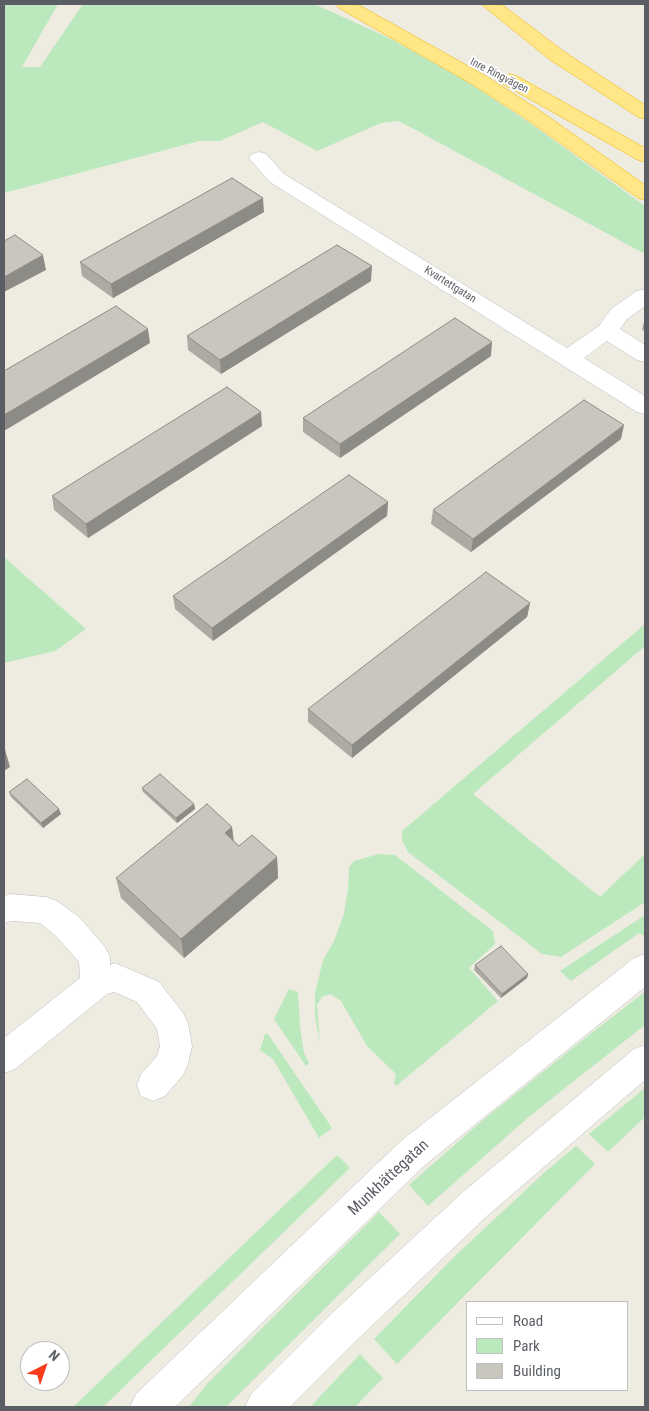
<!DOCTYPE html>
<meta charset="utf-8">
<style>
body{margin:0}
#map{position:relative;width:649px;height:1411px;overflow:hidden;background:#eeece1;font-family:"Roboto Condensed",sans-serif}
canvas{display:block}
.frame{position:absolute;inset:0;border:5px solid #5a5e64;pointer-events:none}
.legend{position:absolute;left:466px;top:1301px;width:162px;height:90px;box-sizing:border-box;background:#fff;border:1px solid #bdbfc1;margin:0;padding:6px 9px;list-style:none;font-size:15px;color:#5a5e64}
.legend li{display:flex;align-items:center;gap:10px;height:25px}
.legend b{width:25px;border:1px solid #bdbfc1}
.north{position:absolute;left:20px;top:1341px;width:50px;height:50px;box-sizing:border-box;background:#fff;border:1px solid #bdbfc1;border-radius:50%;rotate:41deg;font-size:14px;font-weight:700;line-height:20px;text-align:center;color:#5a5e64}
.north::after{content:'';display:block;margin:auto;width:18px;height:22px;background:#fa3a1c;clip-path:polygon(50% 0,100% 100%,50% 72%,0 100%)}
</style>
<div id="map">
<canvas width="649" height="1411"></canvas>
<div class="frame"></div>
<ul class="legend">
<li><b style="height:6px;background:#fff"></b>Road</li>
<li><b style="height:14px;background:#bbe9bd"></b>Park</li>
<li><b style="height:14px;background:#c9c6be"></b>Building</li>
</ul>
<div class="north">N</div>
</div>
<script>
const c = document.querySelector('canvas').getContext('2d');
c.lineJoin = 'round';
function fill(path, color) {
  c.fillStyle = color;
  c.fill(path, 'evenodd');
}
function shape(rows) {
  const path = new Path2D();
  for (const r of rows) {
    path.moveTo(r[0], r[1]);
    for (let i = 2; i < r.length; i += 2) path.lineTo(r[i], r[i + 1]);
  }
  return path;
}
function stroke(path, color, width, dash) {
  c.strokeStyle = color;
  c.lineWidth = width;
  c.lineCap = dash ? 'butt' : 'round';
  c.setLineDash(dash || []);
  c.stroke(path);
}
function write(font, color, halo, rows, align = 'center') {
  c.font = font + ' "Roboto Condensed",sans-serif';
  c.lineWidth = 4;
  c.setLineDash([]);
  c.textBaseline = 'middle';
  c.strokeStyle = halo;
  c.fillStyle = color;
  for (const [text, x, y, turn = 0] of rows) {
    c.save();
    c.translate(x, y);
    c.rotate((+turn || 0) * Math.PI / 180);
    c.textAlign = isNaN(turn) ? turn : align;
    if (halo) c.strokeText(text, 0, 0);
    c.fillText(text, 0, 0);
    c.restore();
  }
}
fill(shape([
 [4,4,58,4,22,67,40,67,83,4,313,4,321,7,393,40,469,83,530,123,645,206,645,254,399,121,381,123,317,151,263,122,220,141,199,141,4,193],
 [4,557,86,629,55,651,4,663],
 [645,624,645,646,473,794,600,897,645,854,645,902,561,957,542,954,408,852,402,840,402,831],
 [379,854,395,855,493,931,495,944,469,968,498,1001,396,1086,394,1083,396,1074,367,1046,341,1001,330,994,322,997,317,1005,320,1043,315,1016,315,993,323,960,334,941,344,914,348,889,349,867,354,861],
 [645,915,644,936,639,933,571,981,560,971],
 [289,989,298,992,300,1027,304,1053,309,1063,306,1066,274,1019],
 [645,992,645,1025,531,1115,428,1206,409,1185,483,1120,599,1027],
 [265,1034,268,1034,332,1128,319,1138,273,1059,260,1050],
 [645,1088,645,1117,608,1152,589,1134],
 [576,1146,595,1164,397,1364,374,1339,456,1255,545,1172],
 [337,1155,350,1168,103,1407,73,1407],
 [379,1212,400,1234,226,1407,189,1407,206,1385,259,1331],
 [360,1354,383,1378,355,1407,310,1407]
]), '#bbe9bd');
const minor = shape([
 [259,152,266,154,284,174,567,348,599,326,611,309,637,291,645,289,645,306,627,319,620,329,645,345,645,362,637,360,607,341,584,358,645,396,645,414,637,412,270,182,249,158,252,154,259,152],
 [10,894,46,897,57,901,79,917,105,947,110,957,110,965,115,963,159,982,183,1013,188,1023,192,1046,188,1064,183,1075,165,1096,153,1101,141,1096,137,1085,141,1074,157,1056,160,1046,157,1029,137,1002,114,992,107,994,15,1069,4,1073,4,1038,80,978,79,962,57,937,40,923,12,921,4,923,4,896,10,894],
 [645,954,645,987,425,1165,175,1407,130,1407,136,1394,401,1141,634,958,645,954],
 [645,1045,645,1080,487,1216,358,1339,290,1407,245,1407,251,1394,332,1313,463,1192,634,1049,645,1045]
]);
const highway = shape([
 [336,4,357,4,484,75,536,108,645,185,645,200,638,198,522,116,470,83,339,8,336,4],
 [481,4,501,4,563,51,645,105,645,119,638,117,549,59,481,4],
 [510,74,517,76,645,148,645,162,638,160,503,84,501,80,503,76,510,74]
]);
stroke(minor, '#b9bcc2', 1);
stroke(highway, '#efb200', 1);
fill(minor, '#fff');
fill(highway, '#ffe787');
fill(shape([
 [264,212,113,298,82,276,80,262],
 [371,281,221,374,188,350,187,336],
 [645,317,645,331,642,330],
 [491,356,340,458,303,432,303,418],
 [262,426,88,538,54,510,52,496],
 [621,439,471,552,431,524,433,510],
 [388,502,387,516,213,641,175,609,173,596],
 [530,603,527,617,352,758,308,722,308,709],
 [142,788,194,804,195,809,177,823,143,792],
 [9,792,61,814,43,828,11,797],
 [232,827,234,841,239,846,277,857,278,878,184,958,121,898,116,878],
 [475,965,528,974,527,978,501,998,474,970]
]), '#adaaa3');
fill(shape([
 [263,198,264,212,113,298,111,284],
 [43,255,46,270,4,292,4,277],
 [372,266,371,281,221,374,220,360],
 [148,329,150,343,4,431,4,415],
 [492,342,491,356,340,458,340,444],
 [261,412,262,426,88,538,86,524],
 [624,425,621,439,471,552,473,539],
 [388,502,387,516,213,641,212,628],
 [530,603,527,617,352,758,352,745],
 [4,746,10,767,4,771],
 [194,804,195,809,177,823,176,818],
 [59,809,61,814,43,828,41,823],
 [232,827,234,848,225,833],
 [277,857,278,878,184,958,181,939],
 [528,974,527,978,501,998,502,994]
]), '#8d8b85');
const building = shape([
 [232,178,263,198,111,284,80,262,232,178],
 [15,235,43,255,4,277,4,241,15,235],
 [337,245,372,266,220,360,187,336,337,245],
 [116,306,148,329,4,415,4,371,116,306],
 [455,318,492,342,340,444,303,418,455,318],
 [227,387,261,412,86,524,52,496,227,387],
 [584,400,624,425,473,539,433,510,584,400],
 [349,475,388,502,212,628,173,596,349,475],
 [486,572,530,603,352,745,308,709,486,572],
 [160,774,194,804,176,818,142,788,160,774],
 [27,779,59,809,41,823,9,792,27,779],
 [207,804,232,827,225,833,239,846,252,835,277,857,181,939,116,878,207,804],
 [501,946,528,974,502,994,475,965,501,946]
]);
fill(building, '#c9c6be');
stroke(building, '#8d8b85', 1);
write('11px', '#5a5e64', '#fff', [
 ["Inre Ringvägen",499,76,27],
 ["Kvartettgatan",450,285,32]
]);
write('16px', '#5a5e64', '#fff', [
 ["Munkhättegatan",389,1178,-43]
]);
</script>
